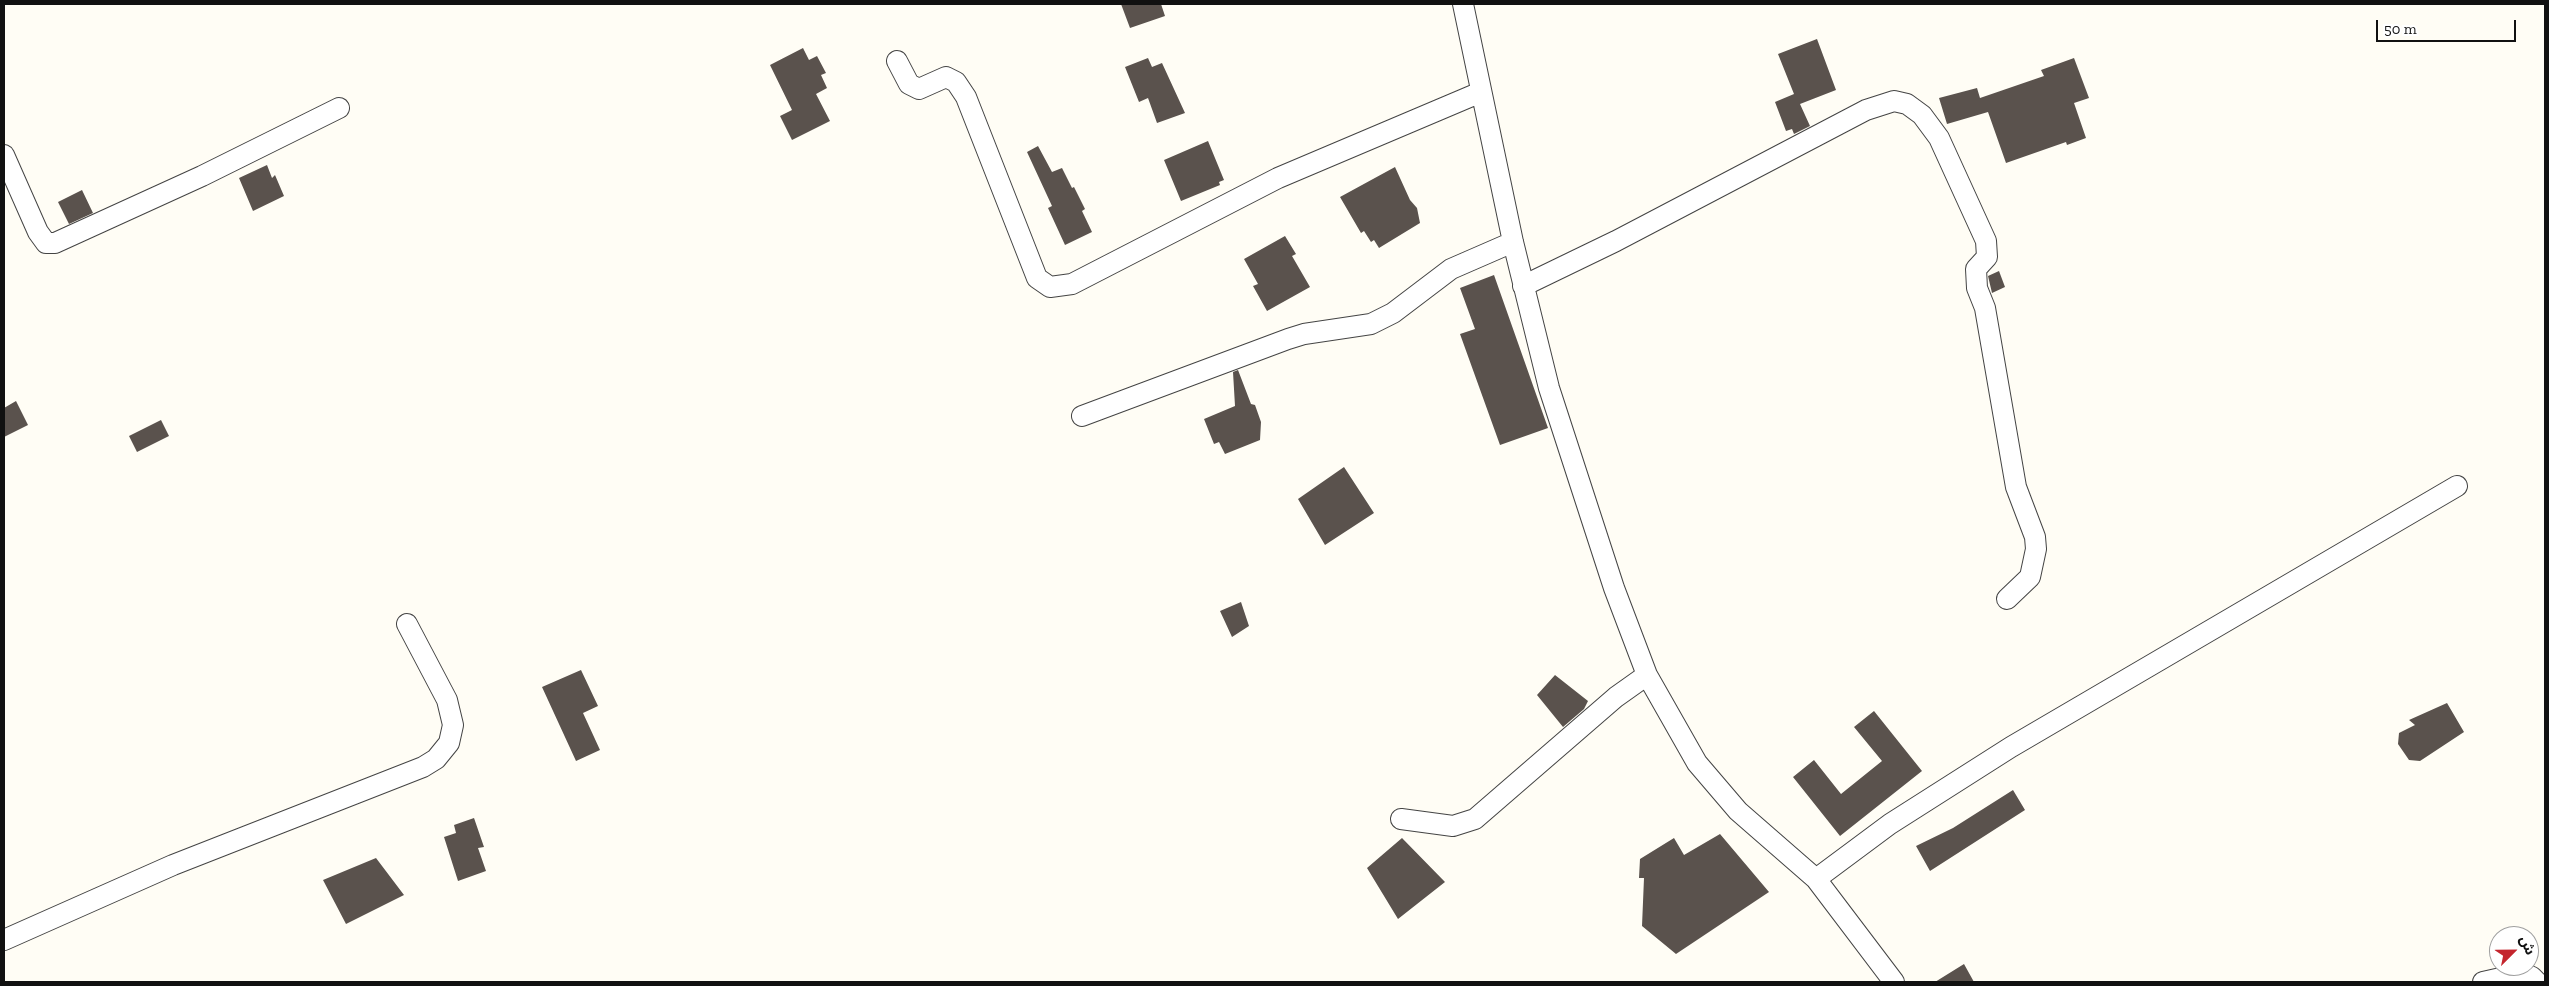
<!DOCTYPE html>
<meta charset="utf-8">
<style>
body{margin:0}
#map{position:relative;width:2549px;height:986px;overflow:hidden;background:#fffdf5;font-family:"Zilla Slab","Noto Sans Arabic",serif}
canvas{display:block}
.frame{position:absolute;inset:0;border:5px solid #111;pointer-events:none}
.north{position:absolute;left:2489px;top:926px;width:50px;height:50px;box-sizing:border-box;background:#fff;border:1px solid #a0a0a0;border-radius:50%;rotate:67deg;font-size:14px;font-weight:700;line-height:20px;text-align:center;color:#111}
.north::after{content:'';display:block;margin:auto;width:18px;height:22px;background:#c4262e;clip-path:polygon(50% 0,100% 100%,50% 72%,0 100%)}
.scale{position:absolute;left:2376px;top:20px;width:140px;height:22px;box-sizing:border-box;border:2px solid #111;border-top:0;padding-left:6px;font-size:15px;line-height:18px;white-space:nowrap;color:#111;-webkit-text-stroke:4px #fff;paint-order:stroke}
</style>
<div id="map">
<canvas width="2549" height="986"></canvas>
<div class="frame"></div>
<div class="north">ش</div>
<div class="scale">50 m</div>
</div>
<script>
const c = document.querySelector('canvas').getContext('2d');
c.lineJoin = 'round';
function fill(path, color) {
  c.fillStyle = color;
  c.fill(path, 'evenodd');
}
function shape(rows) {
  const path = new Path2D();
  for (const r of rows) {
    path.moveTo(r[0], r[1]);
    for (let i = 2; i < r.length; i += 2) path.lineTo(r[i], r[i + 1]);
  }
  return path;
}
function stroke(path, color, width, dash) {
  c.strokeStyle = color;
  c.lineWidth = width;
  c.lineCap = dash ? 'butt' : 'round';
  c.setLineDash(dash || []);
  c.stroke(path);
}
fill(shape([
 [1121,4,1161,4,1165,16,1130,28],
 [1817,39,1836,90,1800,104,1810,126,1794,134,1792,129,1786,131,1775,102,1794,94,1778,54],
 [803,48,809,60,817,56,826,73,821,75,827,88,816,94,830,121,792,140,780,116,792,110,770,65],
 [1148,58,1152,67,1162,63,1185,113,1157,123,1148,98,1139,102,1125,67],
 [2074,58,2089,98,2074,103,2086,138,2067,145,2066,142,2006,163,1988,112,1947,124,1939,98,1977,88,1980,98,2044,76,2041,70],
 [1208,141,1224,180,1219,182,1220,185,1181,201,1164,160],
 [1038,146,1052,172,1062,168,1072,188,1074,187,1085,209,1082,211,1092,232,1065,245,1048,208,1052,206,1027,152],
 [267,165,272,178,275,175,284,196,253,211,239,178],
 [1395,167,1410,200,1417,208,1420,223,1379,248,1374,240,1371,242,1364,231,1361,233,1340,197],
 [82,190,93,213,69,224,58,202],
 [1285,236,1296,254,1292,256,1310,287,1267,311,1253,286,1258,284,1244,259],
 [1999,271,2005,287,1992,293,1988,276],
 [1494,275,1548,428,1500,445,1460,334,1475,329,1460,288],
 [1238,370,1251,404,1255,405,1261,422,1260,440,1225,454,1219,442,1214,444,1204,419,1235,406,1233,372],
 [16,401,28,425,4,437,4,408],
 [161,420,169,436,137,452,129,436],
 [1344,467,1374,513,1325,545,1298,499],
 [1241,602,1249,626,1232,637,1220,611],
 [581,670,598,706,583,713,600,750,576,761,542,687],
 [1555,675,1588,701,1584,709,1563,727,1537,695],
 [2447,703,2464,732,2420,761,2409,760,2398,744,2399,733,2415,725,2409,720],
 [1874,711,1922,771,1840,836,1793,777,1814,760,1841,794,1882,761,1854,727],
 [2013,790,2025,810,1930,871,1916,846,1953,828],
 [474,818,484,847,478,848,486,871,458,881,444,837,456,833,454,825],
 [1720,834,1769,892,1676,954,1642,926,1644,878,1639,878,1640,859,1674,838,1684,855],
 [1402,838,1445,882,1398,919,1367,868],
 [376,858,404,895,346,924,323,880],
 [1964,964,1974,982,1935,982]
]), '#5a524d');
const street = shape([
 [1463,4,1513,242,1549,388,1614,588,1647,675,1697,763,1738,811,1816,879,1894,982],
 [897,61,909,84,919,89,946,77,956,82,966,97,1037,278,1050,287,1072,284,1278,178,1481,92],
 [4,155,38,232,46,243,55,243,202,176,339,108],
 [1523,286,1616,241,1866,110,1894,101,1907,104,1922,115,1939,138,1986,241,1987,257,1976,269,1977,288,1985,308,2016,487,2035,537,2036,549,2030,577,2007,599],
 [1082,416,1288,339,1304,334,1371,324,1393,313,1451,269,1513,242],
 [1401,819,1453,826,1475,819,1616,697,1647,675],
 [1816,879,1890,824,2011,747,2457,486],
 [4,940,173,865,423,767,436,759,449,743,453,725,447,700,407,624],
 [2483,982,2523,973,2532,977,2537,982]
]);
stroke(street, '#444', 22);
stroke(street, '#fff', 20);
</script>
